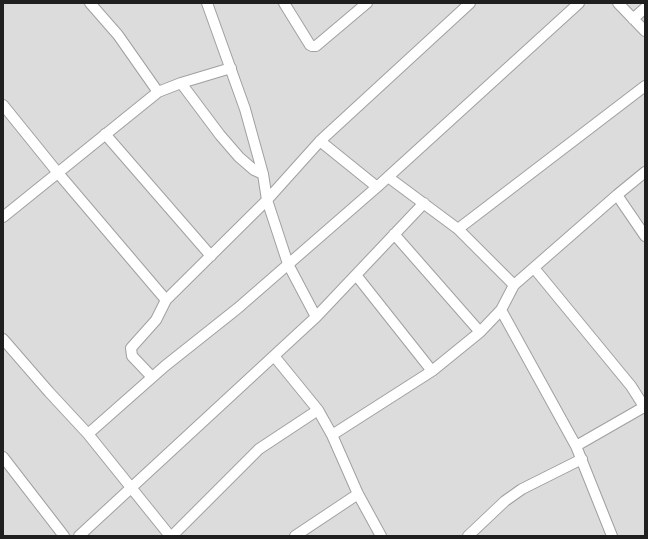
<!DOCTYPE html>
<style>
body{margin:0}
#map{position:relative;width:648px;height:539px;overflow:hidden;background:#efebe6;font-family:"Work Sans",sans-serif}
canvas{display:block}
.frame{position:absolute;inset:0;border:4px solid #1f1f1f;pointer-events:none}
</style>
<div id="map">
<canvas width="648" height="539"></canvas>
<div class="frame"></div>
</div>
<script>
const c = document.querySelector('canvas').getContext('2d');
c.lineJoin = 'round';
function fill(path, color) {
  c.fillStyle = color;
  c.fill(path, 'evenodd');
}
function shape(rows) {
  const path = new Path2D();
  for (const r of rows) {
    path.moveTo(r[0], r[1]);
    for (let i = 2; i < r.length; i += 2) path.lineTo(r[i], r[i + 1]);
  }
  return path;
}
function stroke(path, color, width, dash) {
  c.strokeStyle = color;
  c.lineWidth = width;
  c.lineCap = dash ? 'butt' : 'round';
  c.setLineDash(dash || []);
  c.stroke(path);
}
fill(shape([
 [3,3,645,3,645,536,3,536]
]), '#dddcdc');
const minor = shape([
 [90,3,118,35,158,92],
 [207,3,245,109,263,174,267,200,288,264,316,317],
 [284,3,310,45,312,46,316,46,367,3],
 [618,3,645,31],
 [633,19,645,8],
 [181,83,220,135,239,157,254,170,263,174],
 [3,105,58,173,166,300],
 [105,134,211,256],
 [320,141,377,187],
 [388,177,458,229,514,285,617,195,645,172],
 [617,195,645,236],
 [3,217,158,92,181,83,231,68],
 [458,229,645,86],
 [394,234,480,332],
 [534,268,631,386,645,408],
 [356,275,432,371],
 [501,310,576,446,612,536],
 [3,339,49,392,88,434,170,536],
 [274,356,318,410,332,435,358,494,381,536],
 [152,377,132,356,131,348,156,320,166,300,267,200,320,141,470,3],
 [88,434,165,366,238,308,377,187,579,3],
 [332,435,432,371,480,332,501,310,514,285],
 [576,446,644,407],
 [3,457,64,536],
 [79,536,316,317,424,203],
 [172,536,259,449,318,410],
 [295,536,358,494],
 [468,536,505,501,522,489,582,459]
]);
stroke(minor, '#a0a0a0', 12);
stroke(minor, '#fff', 10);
</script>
